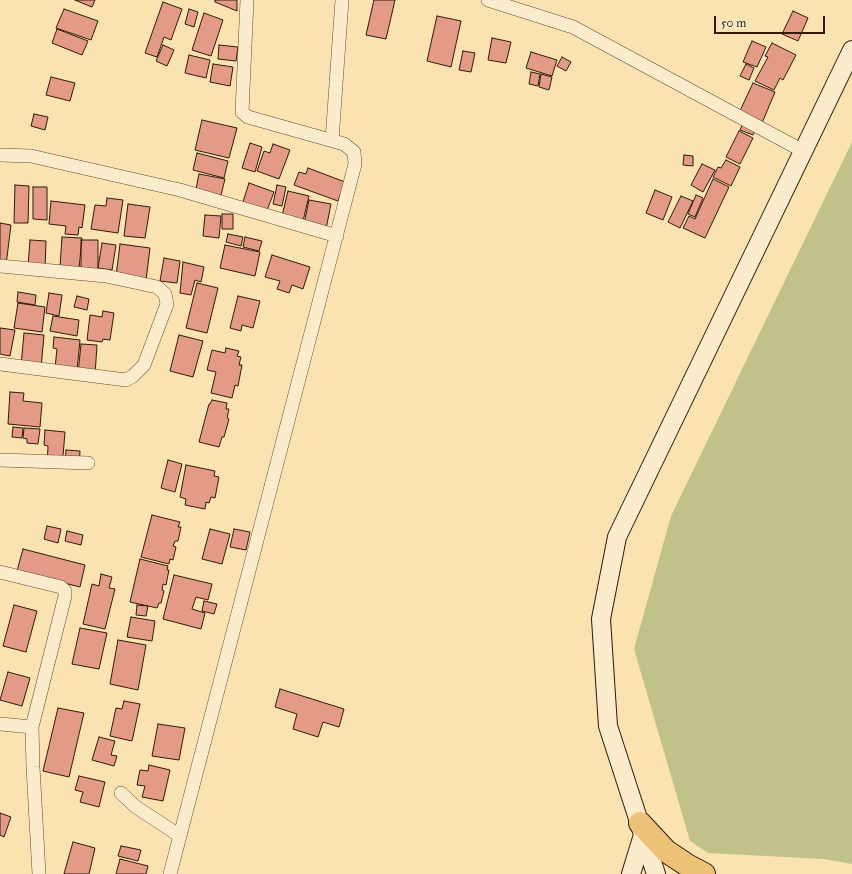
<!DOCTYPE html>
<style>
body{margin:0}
#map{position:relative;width:852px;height:874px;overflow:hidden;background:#fae2b1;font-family:"IM FELL Great Primer",serif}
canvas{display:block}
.scale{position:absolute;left:714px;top:16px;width:111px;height:18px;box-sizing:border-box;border:2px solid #321a09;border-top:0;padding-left:5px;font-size:12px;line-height:14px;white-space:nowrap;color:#321a09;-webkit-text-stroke:3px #fceccc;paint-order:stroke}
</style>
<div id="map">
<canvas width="852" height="874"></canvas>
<div class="scale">50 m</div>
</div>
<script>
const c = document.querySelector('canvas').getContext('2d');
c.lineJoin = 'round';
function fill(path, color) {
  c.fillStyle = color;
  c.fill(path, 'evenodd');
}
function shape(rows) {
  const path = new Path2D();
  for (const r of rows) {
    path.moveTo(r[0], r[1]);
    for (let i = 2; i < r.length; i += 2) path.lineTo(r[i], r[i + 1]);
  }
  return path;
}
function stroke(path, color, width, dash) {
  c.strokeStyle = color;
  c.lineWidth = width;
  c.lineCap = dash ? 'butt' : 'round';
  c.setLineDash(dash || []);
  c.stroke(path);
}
fill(shape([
 [852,142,852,864,824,859,708,853,690,841,634,649,671,516]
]), '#c1c28a');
const building = shape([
 [75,0,95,0,92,7,75,0],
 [215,0,237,0,237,11,215,2,215,0],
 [374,0,395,0,386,39,366,35,374,0],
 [163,2,182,9,171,40,164,37,157,57,145,53,163,2],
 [64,9,98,21,91,40,56,28,64,9],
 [189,9,198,12,194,27,185,24,189,9],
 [793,11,808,18,798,41,782,34,793,11],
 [204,13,223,20,211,56,192,50,204,13],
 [437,16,461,21,451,67,427,61,437,16],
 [57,29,88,41,82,55,52,43,57,29],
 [492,38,511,42,506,63,488,60,492,38],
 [752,41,766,47,757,67,743,62,752,41],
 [772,43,796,55,783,80,780,78,774,90,755,81,768,57,765,56,772,43],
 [163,45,174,50,167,66,156,61,163,45],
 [219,45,238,47,236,61,218,59,219,45],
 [463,51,475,53,471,72,459,70,463,51],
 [531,52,557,60,552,76,526,68,531,52],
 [189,55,210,60,206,78,185,73,189,55],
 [562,57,571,62,566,71,557,66,562,57],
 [213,64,233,67,230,86,210,82,213,64],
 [746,64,754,68,749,80,740,76,746,64],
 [531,72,540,74,538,86,529,84,531,72],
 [541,74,552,77,549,90,539,87,541,74],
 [51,77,75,83,70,101,46,95,51,77],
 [753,83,775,92,762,123,739,113,753,83],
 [34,114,48,117,45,130,31,126,34,114],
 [745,119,758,125,753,135,740,130,745,119],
 [202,120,237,128,229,158,195,150,202,120],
 [739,131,753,138,740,164,726,157,739,131],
 [250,143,262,147,255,172,242,168,250,143],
 [273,144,290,150,279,179,257,171,264,151,270,153,273,144],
 [197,153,228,161,224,178,193,170,197,153],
 [684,155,693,156,693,166,683,165,684,155],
 [726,160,740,167,731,186,713,177,718,167,721,168,726,160],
 [702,164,715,170,703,192,691,185,702,164],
 [308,168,345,182,338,201,294,185,299,172,306,174,308,168],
 [199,174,225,179,220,199,195,194,199,174],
 [713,179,729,187,705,238,683,228,689,216,695,219,713,179],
 [249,183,274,192,266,213,242,205,249,183],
 [15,185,29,186,28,223,14,223,15,185],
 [277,185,286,187,282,206,273,204,277,185],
 [33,187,47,187,47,220,33,219,33,187],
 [655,190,672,197,663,220,646,213,655,190],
 [288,191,309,196,303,221,282,216,288,191],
 [696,195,703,198,695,217,688,214,696,195],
 [681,196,693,201,680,228,668,222,681,196],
 [107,198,123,200,118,233,91,229,95,205,106,206,107,198],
 [309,200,331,204,326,229,304,224,309,200],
 [51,201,85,205,82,228,79,227,78,235,65,234,66,226,49,224,51,201],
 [128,204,150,207,145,238,124,236,128,204],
 [222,214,233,214,233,229,222,229,222,214],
 [205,215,221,216,219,238,203,236,205,215],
 [0,223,11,225,6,265,0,264,0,223],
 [228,234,243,237,241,246,226,242,228,234],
 [62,237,82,238,79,269,60,267,62,237],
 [245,237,262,241,259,251,243,247,245,237],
 [30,240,46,241,45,268,28,267,30,240],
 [81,240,98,240,98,272,81,271,81,240],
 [102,243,116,245,112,270,98,268,102,243],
 [120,244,150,248,146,280,116,276,120,244],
 [225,245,260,252,255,276,220,268,225,245],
 [272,255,310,267,303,289,292,285,289,293,277,289,280,281,265,277,272,255],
 [164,258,180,261,177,283,160,281,164,258],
 [183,262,204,267,201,282,195,280,191,295,180,293,183,262],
 [197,283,218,288,207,333,186,328,197,283],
 [18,292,36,295,35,305,17,302,18,292],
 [49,293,62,295,59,316,46,313,49,293],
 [77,296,89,299,87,310,74,307,77,296],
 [238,296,260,301,253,328,242,325,241,331,230,328,238,296],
 [18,303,45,307,42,332,14,328,18,303],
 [103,311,114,313,110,340,103,339,102,342,87,340,90,315,102,317,103,311],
 [53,316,79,320,77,336,50,331,53,316],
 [0,328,15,330,10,356,0,354,0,328],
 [24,333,44,335,41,368,21,366,24,333],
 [179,335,203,341,193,377,170,371,179,335],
 [54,337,80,340,77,370,55,368,57,349,53,348,54,337],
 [81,344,97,345,95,375,78,374,81,344],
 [226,348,239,351,237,356,241,357,239,365,242,365,238,386,235,385,232,398,211,393,216,372,207,370,212,350,225,353,226,348],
 [10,392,24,393,23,401,42,403,40,427,8,424,10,392],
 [212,400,227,403,226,409,229,409,227,418,229,419,224,437,222,437,219,447,199,442,209,404,210,404,212,400],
 [13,427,23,428,22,438,12,437,13,427],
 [24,428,40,429,38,444,27,443,27,439,23,438,24,428],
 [45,430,65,432,62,468,47,467,48,446,44,445,45,430],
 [66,450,80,451,79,466,65,465,66,450],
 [168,460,182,464,175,492,161,488,168,460],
 [186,465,215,471,214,476,219,477,215,498,211,497,209,503,206,502,205,509,185,505,186,499,180,497,186,465],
 [152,515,180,522,178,527,181,527,178,541,175,541,173,546,176,547,173,560,170,559,169,564,141,557,152,515],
 [47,526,61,529,58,543,44,539,47,526],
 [210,529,230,534,222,564,202,559,210,529],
 [234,529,250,532,246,550,230,547,234,529],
 [67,531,83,535,81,545,65,541,67,531],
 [23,549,85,565,80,587,17,571,23,549],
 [140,559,168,566,167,570,169,570,166,585,163,584,162,590,164,591,161,603,159,603,157,608,130,602,140,559],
 [101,574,112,577,109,588,115,589,105,629,83,624,92,584,99,586,101,574],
 [174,575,212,584,208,600,196,597,192,609,205,613,201,629,163,619,174,575],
 [204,601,217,604,214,614,202,611,204,601],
 [14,605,37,611,26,652,3,646,14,605],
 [137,605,148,606,146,616,136,615,137,605],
 [131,617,155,621,152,641,127,637,131,617],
 [80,628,107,633,99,669,72,664,80,628],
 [118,640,146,645,138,690,110,684,118,640],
 [8,672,30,678,22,706,0,700,8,672],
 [280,689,344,709,339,727,323,722,318,737,293,729,297,714,275,707,280,689],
 [124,701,140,704,132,741,110,736,116,708,122,709,124,701],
 [58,708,84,713,69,777,43,771,58,708],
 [158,724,185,728,179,760,152,756,158,724],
 [99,737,115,741,111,755,117,756,114,766,92,760,99,737],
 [149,765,170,770,163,801,142,797,145,786,137,785,140,770,148,771,149,765],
 [79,776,105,782,99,807,80,802,83,792,75,790,79,776],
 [0,813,11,817,4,837,0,835,0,813],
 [73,842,95,848,89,874,64,874,73,842],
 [121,846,141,850,138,861,118,856,121,846],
 [120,859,148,866,146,874,116,874,120,859]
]);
fill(building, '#e39b88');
stroke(building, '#321a09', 1);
const street = shape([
 [488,0,573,27,803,151],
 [332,140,342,0],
 [0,155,31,156,180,190,337,236],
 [0,266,106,276,157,287,165,294,167,304,144,365,133,376,126,380,0,364],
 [0,460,88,463],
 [0,572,61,587,65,591,65,596,32,727,33,767,39,874],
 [0,724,32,727],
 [121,793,136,807,180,836],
 [170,874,355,164,354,152,344,144,248,117,242,112,247,0]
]);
const secondary = shape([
 [631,874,643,835],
 [656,874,608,726,601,619,617,537,852,50]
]);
const highway = shape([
 [640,823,666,851,687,865,704,874]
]);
stroke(street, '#644c33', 14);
stroke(secondary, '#321a09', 20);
stroke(highway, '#321a09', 24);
stroke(street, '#fceccc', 13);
stroke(secondary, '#fceccc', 18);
stroke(highway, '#edc178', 22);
</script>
